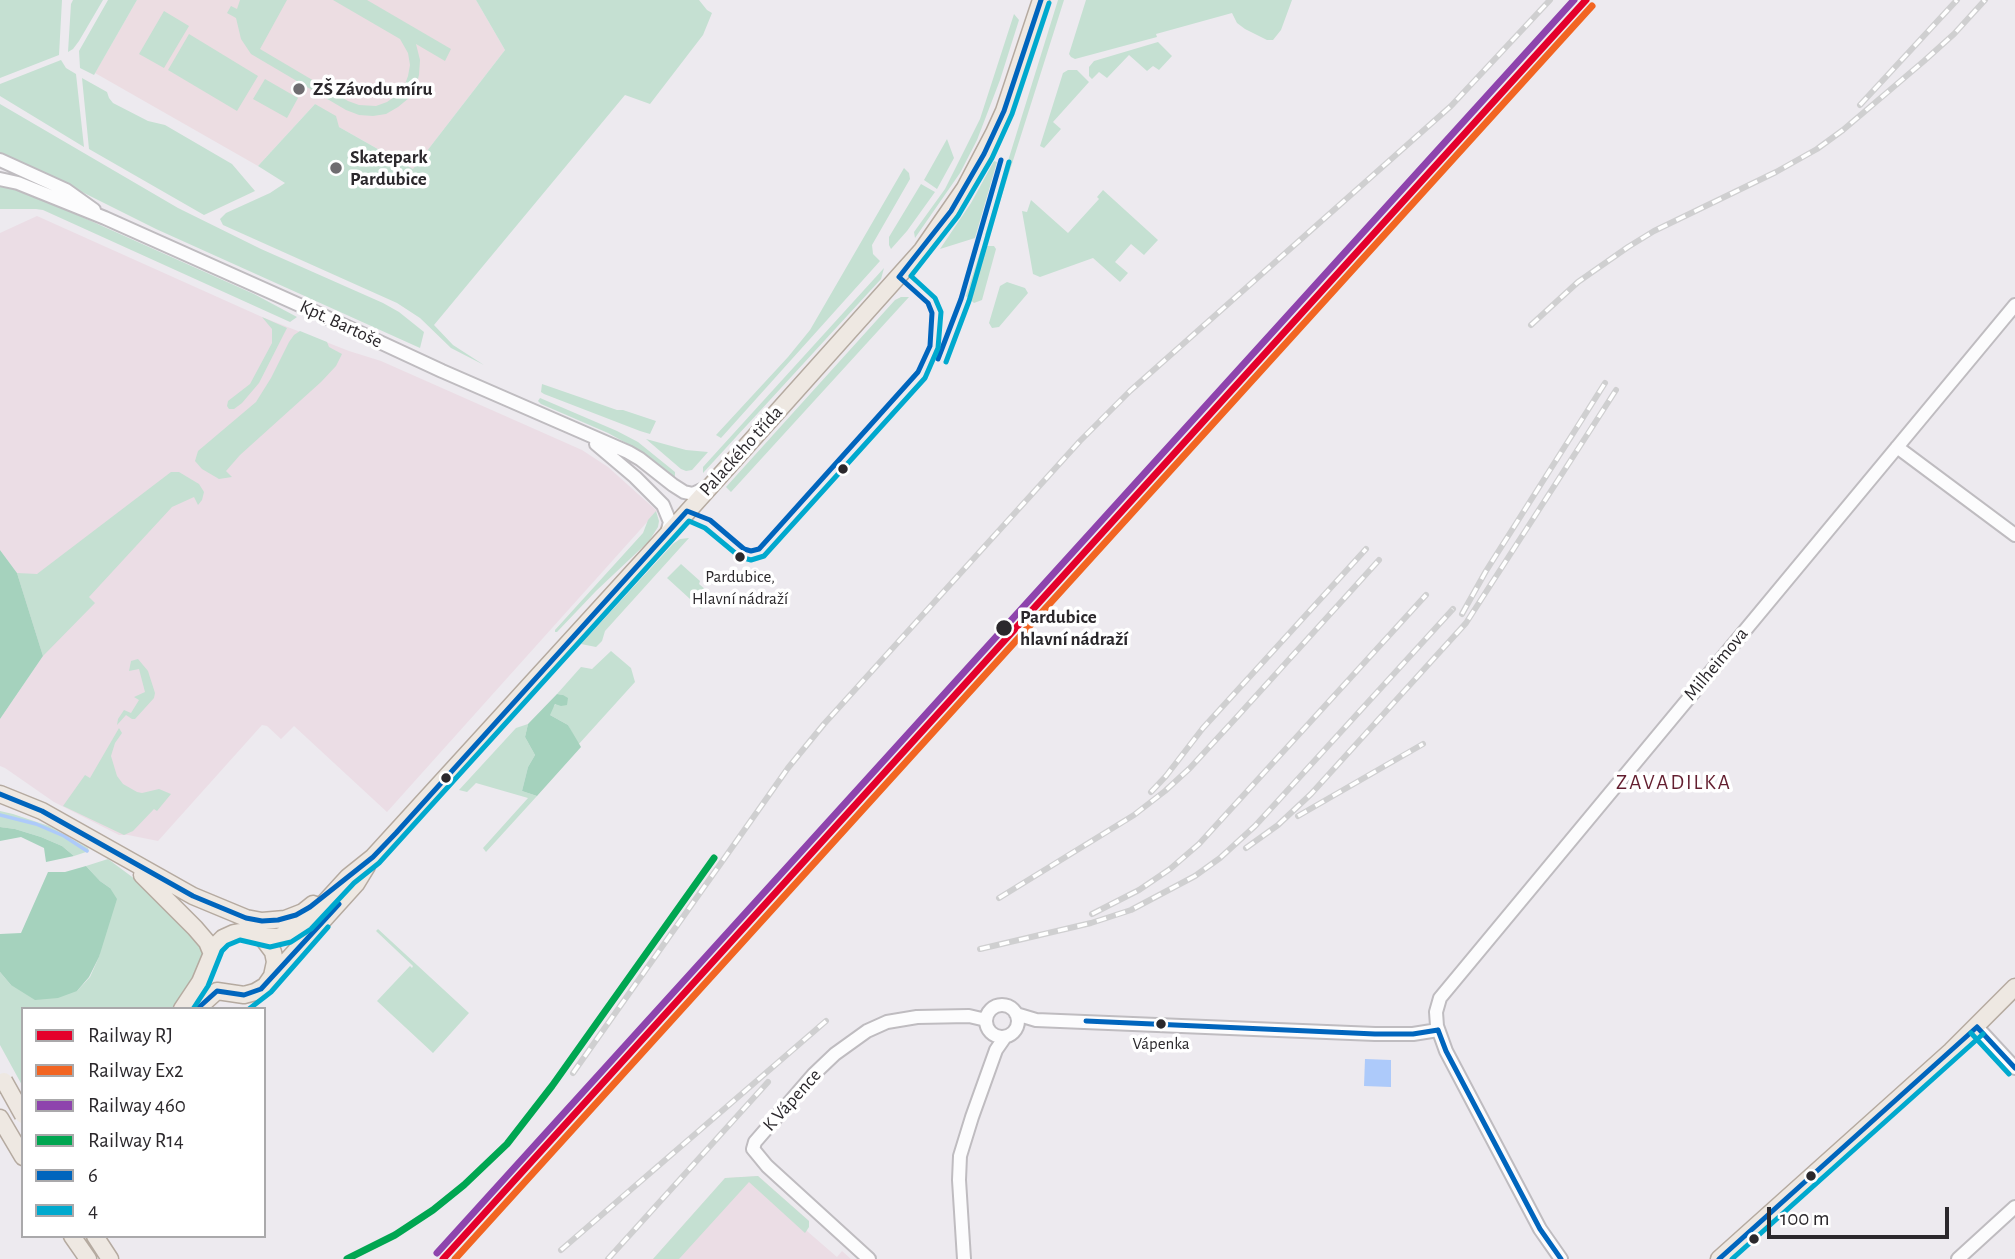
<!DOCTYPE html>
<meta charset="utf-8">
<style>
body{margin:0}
#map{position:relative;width:2015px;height:1259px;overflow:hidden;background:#edeaef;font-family:"Alegreya Sans",sans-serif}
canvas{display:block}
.legend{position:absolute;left:21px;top:1007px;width:245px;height:231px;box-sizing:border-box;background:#fff;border:2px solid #aaa9ab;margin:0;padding:9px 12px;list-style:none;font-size:21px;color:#2b282c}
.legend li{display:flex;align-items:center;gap:14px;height:35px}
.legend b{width:35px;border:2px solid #aaa9ab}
.scale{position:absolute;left:1767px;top:1207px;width:182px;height:32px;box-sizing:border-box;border:4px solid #2b282c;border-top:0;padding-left:9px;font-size:21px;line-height:24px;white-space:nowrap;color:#2b282c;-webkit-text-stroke:5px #fff;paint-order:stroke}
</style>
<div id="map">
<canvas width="2015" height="1259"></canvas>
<ul class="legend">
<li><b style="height:9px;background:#e4002b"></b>Railway RJ</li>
<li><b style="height:9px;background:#f26522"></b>Railway Ex2</li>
<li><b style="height:9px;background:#8e44ad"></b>Railway 460</li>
<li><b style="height:9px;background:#00a651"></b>Railway R14</li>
<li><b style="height:9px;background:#0065bd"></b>6</li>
<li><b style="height:9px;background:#00a9ce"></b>4</li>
</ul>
<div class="scale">100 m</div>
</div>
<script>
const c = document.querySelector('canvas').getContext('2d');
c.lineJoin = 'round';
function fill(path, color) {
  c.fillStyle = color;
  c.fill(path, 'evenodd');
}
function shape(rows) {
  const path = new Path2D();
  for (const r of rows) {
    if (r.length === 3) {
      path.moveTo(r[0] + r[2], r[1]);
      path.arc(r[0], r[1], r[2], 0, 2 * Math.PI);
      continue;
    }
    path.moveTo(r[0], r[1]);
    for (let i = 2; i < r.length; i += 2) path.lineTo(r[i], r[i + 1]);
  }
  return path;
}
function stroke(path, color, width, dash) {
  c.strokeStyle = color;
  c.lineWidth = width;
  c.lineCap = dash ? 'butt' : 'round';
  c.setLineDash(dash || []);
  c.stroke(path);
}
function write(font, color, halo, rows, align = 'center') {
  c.font = font + ' "Alegreya Sans",sans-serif';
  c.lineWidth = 7;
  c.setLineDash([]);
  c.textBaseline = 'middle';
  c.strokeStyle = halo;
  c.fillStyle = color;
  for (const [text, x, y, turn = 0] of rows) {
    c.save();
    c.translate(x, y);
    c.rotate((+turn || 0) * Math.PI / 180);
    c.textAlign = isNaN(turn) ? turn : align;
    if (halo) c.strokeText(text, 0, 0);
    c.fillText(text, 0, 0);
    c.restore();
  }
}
fill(shape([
 [37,216,262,317,349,351,381,361,582,450,608,467,657,511,387,812,294,726,281,739,267,726,262,725,158,841,128,835,119,835,54,802,5,768,0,766,0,719,43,656,17,573,0,550,0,233],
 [758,1176,809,1221,807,1231,815,1238,837,1257,842,1251,851,1259,653,1259,725,1178]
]), '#ebdde5');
fill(shape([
 [137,0,476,0,505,50,413,169,339,127,315,104,258,166,95,73]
]), '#ecdde2');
fill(shape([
 [0,0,62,0,59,55,0,78],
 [73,0,103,0,79,41,73,49,68,52,71,4],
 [108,0,137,0,94,75,80,68,79,51],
 [240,0,287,0,260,49,348,101,359,105,376,106,387,102,397,95,404,87,408,76,410,65,408,53,400,39,333,0,367,0,451,49,445,61,416,44,420,60,419,75,415,89,409,98,398,107,386,114,373,116,359,115,346,110,251,54,241,39,236,18,227,13,231,6,237,9],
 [476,0,699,0,707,10,712,13,703,35,650,104,625,95,434,325,453,345,484,365,451,348,420,318,397,303,223,225,220,219,226,213,270,193,285,183,258,166,315,104,336,116,339,127,413,169,505,50],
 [1058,0,1064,0,990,233,985,235],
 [1086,0,1292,0,1281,30,1273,40,1267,40,1245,29,1237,23,1232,13,1156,34,1157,37,1075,59,1071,57,1069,54],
 [164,11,189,26,164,68,139,54],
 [1014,14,1019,20,1000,80,977,140,960,173,915,238,914,232,945,189,980,119],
 [189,34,258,76,237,111,168,70],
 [1158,42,1172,56,1159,70,1153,66,1147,71,1129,55,1107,78,1099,72,1092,79,1089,76,1089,67,1094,61],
 [61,60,66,68,76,74,84,147,0,96,0,84],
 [1068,70,1077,70,1089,82,1053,122,1061,129,1044,148,1040,146,1063,73],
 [82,78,107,92,109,98,113,103,148,121,165,125,232,164,255,191,204,215,89,149],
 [265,79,298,98,287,118,253,99],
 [0,104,178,208,261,249,383,303,399,312,424,332,420,348,156,229,50,176,0,153],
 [947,139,954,158,937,189,924,180],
 [994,161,997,162,975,238,940,249,971,203],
 [904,168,909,173,910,179,872,245,873,254,880,261,721,438,716,435,788,357,810,330],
 [921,184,935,192,907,231,891,249,889,245,889,237],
 [0,185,15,187,254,294,297,317,290,322,43,210,36,209,0,209],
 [1103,190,1158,240,1144,255,1131,244,1115,262,1128,273,1120,282,1093,258,1040,277,1033,274,1022,211,1027,212,1031,200,1068,233,1099,199,1097,197],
 [987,246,994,246,996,249,982,300,974,303,966,296,981,249],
 [884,268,881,279,703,473,703,467],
 [1007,282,1025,288,1028,293,999,327,992,328,989,323,1000,286],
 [901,297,909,297,731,492,726,487,895,300],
 [262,317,287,328,259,383,242,403,234,409,229,409,227,406,228,401,250,384,272,343,272,329],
 [300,331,327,342,329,347,342,354,336,366,321,382,240,455,226,471,232,477,219,479,202,469,195,461,198,451,256,402,271,378,289,342,294,335],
 [542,384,617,410,623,410,656,421,650,434,640,431,544,394,541,392],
 [540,398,617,431,638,442,675,472,675,477,673,479,637,449,608,433,541,404,538,401],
 [646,439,686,450,708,452,692,470,686,471,681,469],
 [171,472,179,472,199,484,204,492,202,500,198,505,194,497,172,507,89,597,95,603,43,656,17,573,37,574],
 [656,511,659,521,658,527,649,541,596,591,557,632,555,632,555,630,643,533,648,520],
 [689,538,605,631,602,641,596,647,581,644,673,544,680,539],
 [681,564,700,581,699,584,706,590,701,609,667,578],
 [611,651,631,668,635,682,578,745,568,725,550,715,550,711,563,695,557,694,581,667,592,669],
 [138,659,148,671,155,693,154,698,135,719,132,719,126,715,117,725,118,719,124,710,131,713,139,700,134,697,145,692,139,669,129,671,131,661],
 [528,724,525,737,535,755,528,767,522,791,537,796,486,852,483,848,528,798,476,783,467,792,459,790,516,728],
 [119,728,122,733,115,743,111,756,117,776,123,784,137,792,142,793,159,789,171,794,157,811,154,809,133,831,124,835,63,806,85,775,90,778],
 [0,811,13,814,49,826,88,848,89,851,74,856,62,846,41,837,15,829,0,827],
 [108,859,151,891,194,932,205,955,200,969,174,1009,23,1009,23,1087,0,1045,0,972,11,985,77,991,90,977,99,957,110,888,100,881,86,866],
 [378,929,469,1013,433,1053,377,1001,410,966,412,968,413,966,376,931],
 [758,1176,809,1221,809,1227,805,1233,749,1182,679,1259,653,1259,725,1178]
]), '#c5e0d2');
fill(shape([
 [0,550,17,573,43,656,0,719],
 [557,694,563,695,568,698,567,705,561,706,555,704,550,715,568,725,581,747,537,796,522,791,528,767,535,755,525,737,528,724],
 [0,827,15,829,41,837,62,846,74,856,46,862,44,848,21,837,0,841],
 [86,866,100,881,110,888,117,899,99,957,89,977,77,991,58,998,35,1000,11,985,0,972,0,934,21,933,48,872,65,872]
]), '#a5d2bd');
fill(shape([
 [1365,1059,1391,1060,1391,1087,1364,1086]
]), '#adcafa');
stroke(shape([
 [0,815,36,824,64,836,87,851]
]), '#adcafa', 3.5);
const minor = shape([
 [0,160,66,190,94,210],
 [0,179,18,183,105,218,315,312,442,371,628,452,640,459,673,485,684,492,693,494,708,487],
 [596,444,635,477,663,505,670,522,667,533],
 [1897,447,2015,535],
 [1002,1021,16],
 [1016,1014,1036,1020,1375,1034,1413,1034,1438,1030],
 [1977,1027,2015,1068],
 [869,1259,767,1166,753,1149,755,1142,814,1074,835,1054,867,1031,887,1022,917,1017,969,1016,986,1020],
 [964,1259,959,1180,960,1156,972,1117,996,1050,1005,1037],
 [1561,1259,1540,1229,1446,1051,1437,1026,1436,1012,1440,998,2015,305],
 [1958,1259,2015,1207]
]);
const major = shape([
 [0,794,42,811,193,896,246,918,262,921,285,919,303,912,313,904],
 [142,875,195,928,207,942,212,954],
 [258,936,278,937,294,930,316,912,348,877,373,857,665,537,922,250,965,188,994,133,1004,111,1041,0],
 [273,976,356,884,367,866],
 [182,1009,200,982,215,946,223,938,234,933,245,931,256,934,264,940,273,952,275,962,272,976,265,986,255,992,244,995,217,991,197,1009],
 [0,1118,23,1157],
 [72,1236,88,1259],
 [95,1236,110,1259],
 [1719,1259,1951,1051,2015,987]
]);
stroke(minor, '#bfbcc0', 16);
stroke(major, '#b5aaa0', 19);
stroke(minor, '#fcfcfd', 12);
stroke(major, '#eee8e2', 16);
const rail = shape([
 [1860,105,1957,0],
 [1531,325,1578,282,1628,247,1654,231,1776,172,1817,149,1843,130,1924,61,1954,34,1985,0],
 [1462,614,1486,571,1605,383],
 [1151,792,1166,776,1203,728,1366,549],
 [1298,816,1423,744],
 [1246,848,1278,825,1311,794,1466,623,1616,390],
 [999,898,1134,815,1165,791,1190,768,1236,718,1379,560],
 [1092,914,1139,890,1170,869,1199,844,1426,595],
 [980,949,1091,923,1131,910,1195,876,1220,858,1255,826,1453,609],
 [573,1073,788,768,824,724,1080,441,1130,391,1451,106,1550,0],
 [561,1250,826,1021],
 [608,1259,768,1082]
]);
stroke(rail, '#cfcfd0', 6);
stroke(rail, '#fff', 3.5, [10]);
const majorBridge = shape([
 [4,1081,23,1115]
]);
stroke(majorBridge, '#b5aaa0', 19, []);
stroke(majorBridge, '#eee8e2', 16);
stroke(shape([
 [938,359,961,299,1001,160],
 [0,794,42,811,193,896,246,918,262,921,278,920,296,915,310,907,373,857,396,833,687,511,710,520,744,549,751,551,759,549,918,372,930,346,932,313,928,303,899,277,951,211,984,154,1004,111,1041,0],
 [197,1009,217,991,244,995,261,989,339,904],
 [1086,1021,1375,1034,1413,1034,1438,1030],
 [1977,1027,2015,1068],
 [1438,1030,1446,1051,1540,1229,1561,1259],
 [1719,1259,1977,1027]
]), '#0065bd', 5);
stroke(shape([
 [946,362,969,301,1009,162],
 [193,1009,208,986,222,951,228,945,240,940,270,947,291,942,311,929,354,883,379,863,689,521,705,528,740,557,751,560,764,556,925,378,938,348,941,312,935,298,911,276,958,216,992,158,1012,114,1049,3],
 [249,1009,271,992,328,927],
 [1971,1033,2009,1074],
 [1732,1259,1983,1034]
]), '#00a9ce', 5);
stroke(shape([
 [443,1259,1586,0]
]), '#e4002b', 7);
stroke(shape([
 [455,1259,1592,6]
]), '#f26522', 7);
stroke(shape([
 [437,1253,1574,0]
]), '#8e44ad', 7);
stroke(shape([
 [347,1259,395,1235,433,1210,464,1185,507,1144,552,1086,714,858]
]), '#00a651', 7);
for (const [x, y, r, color] of [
 [299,89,7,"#6f6c70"],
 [336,168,7,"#6f6c70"],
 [843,469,6,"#2b282c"],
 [740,557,6,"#2b282c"],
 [1004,628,9,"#2b282c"],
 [446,778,6,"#2b282c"],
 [1161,1024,6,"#2b282c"],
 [1811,1176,6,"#2b282c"],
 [1754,1239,6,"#2b282c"]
]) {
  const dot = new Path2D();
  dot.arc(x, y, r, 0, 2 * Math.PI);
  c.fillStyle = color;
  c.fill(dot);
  stroke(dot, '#fff', 2.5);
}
write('17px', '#2b282c', '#fff', [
 ["Pardubice,",740,577],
 ["Hlavní nádraží",740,599],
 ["Vápenka",1161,1044]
]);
write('bold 19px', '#2b282c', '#fff', [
 ["ZŠ Závodu míru",313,89],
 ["Skatepark",350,157],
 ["Pardubice",350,179]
], 'left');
write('19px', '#2b282c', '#fff', [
 ["Kpt. Bartoše",341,324,25],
 ["Palackého třída",741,451,-48],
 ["Milheimova",1716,664,-50],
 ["K Vápence",792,1100,-48]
]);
write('bold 19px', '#2b282c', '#fff', [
 ["Pardubice",1020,617],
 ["hlavní nádraží",1020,639]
], 'left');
c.letterSpacing = '2px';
write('21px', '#631e2f', '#fff', [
 ["ZAVADILKA",1674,783]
]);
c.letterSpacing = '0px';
</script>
